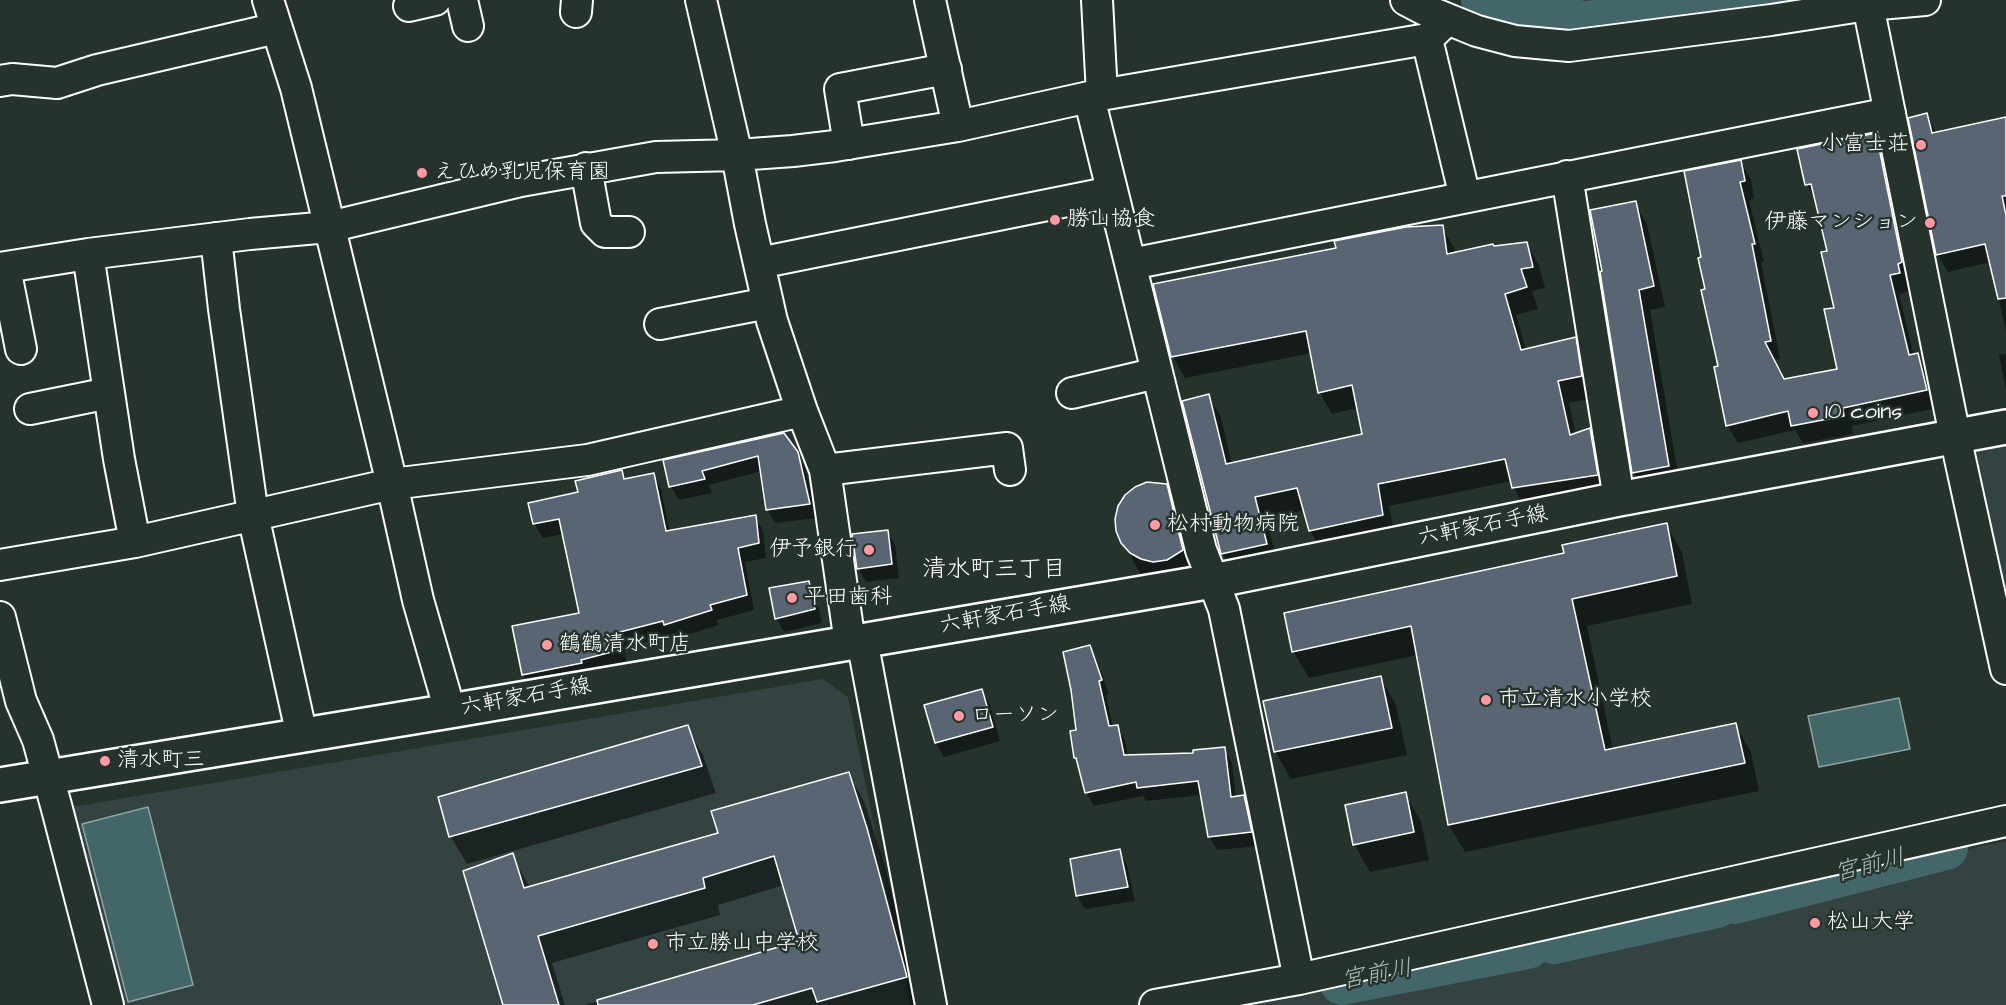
<!DOCTYPE html>
<meta charset="utf-8">
<style>
body{margin:0}
canvas{display:block;background:#26332d}
</style>
<canvas width="2006" height="1005"></canvas>
<script>
const c = document.querySelector('canvas').getContext('2d');
c.lineJoin = 'round';
function fill(path, color) {
  c.fillStyle = color;
  c.fill(path, 'evenodd');
}
function shape(rows) {
  const path = new Path2D();
  for (const r of rows) {
    path.moveTo(r[0], r[1]);
    for (let i = 2; i < r.length; i += 2) path.lineTo(r[i], r[i + 1]);
  }
  return path;
}
function stroke(path, color, width, dash) {
  c.strokeStyle = color;
  c.lineWidth = width;
  c.lineCap = dash ? 'butt' : 'round';
  c.setLineDash(dash || []);
  c.stroke(path);
}
function write(font, color, halo, rows, align = 'center') {
  c.font = font + ' "Architects Daughter","Klee One",sans-serif';
  c.lineWidth = 5;
  c.setLineDash([]);
  c.textBaseline = 'middle';
  c.strokeStyle = halo;
  c.fillStyle = color;
  for (const [text, x, y, turn = 0] of rows) {
    c.save();
    c.translate(x, y);
    c.rotate((+turn || 0) * Math.PI / 180);
    c.textAlign = isNaN(turn) ? turn : align;
    if (halo) c.strokeText(text, 0, 0);
    c.fillText(text, 0, 0);
    c.restore();
  }
}
fill(shape([
 [2006,445,2006,641,1970,452],
 [823,679,848,697,910,1005,119,1005,67,808],
 [2006,841,2006,1005,1242,1005]
]), '#354242');
const water = shape([
 [1899,698,1910,749,1819,767,1808,716,1899,698],
 [148,807,193,985,128,1002,82,824,148,807]
]);
fill(water, '#436668');
stroke(water, '#8ea3a4', 1.5);
fill(shape([
 [1927,115,1937,134,2006,119,2006,332,1991,262,1948,272,1937,254],
 [1876,135,1886,153,1912,281,1907,282,1909,291,1899,294,1914,356,1918,355,1928,373,1936,408,1852,426,1853,434,1803,443,1795,430,1738,443,1727,425,1703,258,1741,162,1751,180,1754,199,1749,200,1764,262,1761,262,1780,359,1774,360,1785,381,1839,370,1836,309,1828,252,1817,202,1807,185],
 [1795,408,1795,411,1731,426,1731,423],
 [1635,203,1647,224,1665,307,1650,310,1680,486,1646,493,1634,473],
 [1442,227,1454,248,1455,254,1526,243,1539,265,1545,288,1532,291,1538,309,1516,315,1526,350,1575,339,1587,361,1593,398,1569,403,1576,435,1589,430,1602,451,1609,497,1526,509,1514,488,1512,481,1389,506,1395,536,1323,552,1310,531,1305,510,1266,519,1279,566,1235,575,1222,553,1208,396,1221,417,1232,464,1364,435,1358,408,1332,414,1320,393,1312,353,1185,378,1173,357,1155,285],
 [2006,354,2006,390,1999,355],
 [796,453,805,468,817,518,775,523,767,509,762,471,709,485,712,493,679,500,671,487,665,461],
 [621,472,626,480,653,475,661,489,670,532,755,516,763,531,766,558,745,562,754,610,717,620,719,625,674,639,672,635,624,648,627,665,532,689,523,675,581,614,564,534,543,538,534,524,530,504,579,493],
 [1166,485,1188,524,1204,589,1145,582,1123,543],
 [1666,524,1682,552,1692,604,1587,626,1613,750,1735,725,1751,752,1759,791,1465,852,1449,825,1418,655,1309,678,1293,651,1566,554],
 [887,531,895,545,899,578,866,582,858,568],
 [808,582,816,596,822,623,784,632,776,618],
 [1089,647,1097,661,1109,694,1106,695,1113,727,1117,726,1125,740,1128,756,1195,754,1224,749,1232,763,1236,798,1243,797,1251,811,1259,846,1217,850,1209,836,1202,795,1146,801,1143,796,1094,806,1086,792,1079,765,1075,757],
 [1380,677,1396,705,1407,755,1291,779,1275,751],
 [982,691,990,705,1000,741,944,757,936,743],
 [687,727,703,755,716,793,467,864,451,837,440,798],
 [848,774,864,801,882,857,921,1005,585,1005,800,942,784,885,718,905,720,915,552,963,565,1005,504,1005,512,855,530,888,719,834],
 [1405,794,1421,821,1429,860,1370,872,1354,844],
 [1119,851,1127,865,1135,901,1085,909,1077,896]
]), '#0007');
stroke(shape([
 [1483,0,1538,16,1586,23,1766,0],
 [1735,902,1946,848],
 [1554,942,1717,906],
 [1342,983,1528,947]
]), '#436668', 44);
const building = shape([
 [1927,113,1932,133,2006,117,2006,196,2002,196,2006,215,2006,298,1998,299,1985,244,1936,255,1908,118,1927,113],
 [1876,133,1902,262,1898,264,1900,273,1890,275,1909,355,1918,353,1927,390,1843,408,1844,416,1791,426,1788,411,1726,426,1714,367,1718,366,1701,290,1705,289,1698,258,1701,257,1684,171,1741,160,1745,181,1740,182,1755,244,1752,244,1771,341,1765,342,1784,379,1837,369,1824,309,1834,308,1821,252,1827,251,1811,184,1805,185,1797,149,1876,133],
 [1636,201,1654,286,1639,290,1669,466,1632,473,1600,272,1602,271,1590,210,1636,201],
 [1443,225,1447,254,1493,244,1494,246,1527,242,1533,267,1521,269,1527,287,1505,294,1521,350,1576,337,1582,376,1558,381,1570,435,1590,428,1598,475,1512,488,1505,459,1378,484,1383,515,1309,531,1297,488,1255,497,1267,544,1221,554,1182,401,1209,394,1226,464,1362,434,1352,385,1318,393,1306,331,1171,357,1153,284,1336,248,1334,241,1406,227,1443,225],
 [784,433,798,452,810,504,766,510,758,456,702,471,705,479,669,487,663,460,784,433],
 [622,470,624,479,654,473,666,531,756,515,759,543,738,548,747,595,710,605,712,610,664,625,663,621,616,633,619,650,581,660,582,663,522,675,512,626,579,613,559,519,533,524,528,503,578,492,575,481,622,470],
 [1147,482,1167,484,1183,550,1167,560,1153,562,1141,559,1130,553,1121,543,1116,531,1115,519,1118,506,1125,495,1135,487,1147,482],
 [1667,523,1677,576,1572,599,1605,750,1736,723,1745,763,1448,825,1411,626,1292,652,1284,613,1564,553,1562,545,1667,523],
 [888,530,892,564,857,569,852,534,888,530],
 [809,581,815,609,775,619,769,588,809,581],
 [1090,645,1102,680,1099,681,1109,726,1118,725,1124,755,1193,753,1193,750,1225,747,1231,797,1244,795,1252,832,1208,837,1198,781,1137,788,1136,782,1085,793,1076,758,1074,758,1070,731,1076,730,1071,690,1063,652,1090,645],
 [1381,676,1392,728,1274,752,1263,701,1381,676],
 [982,689,993,727,935,743,924,705,982,689],
 [688,725,702,766,449,837,438,797,688,725],
 [849,772,867,828,907,977,817,1002,812,988,753,1005,598,1005,597,1000,799,941,774,856,703,878,705,888,538,936,559,1005,503,1005,463,871,513,853,524,888,718,833,711,811,849,772],
 [1406,792,1414,832,1353,845,1345,805,1406,792],
 [1120,849,1128,887,1076,896,1070,859,1120,849]
]);
fill(building, '#596572');
stroke(building, '#fff', 1.5);
const minor = shape([
 [268,0,296,88,392,484,418,600,450,711],
 [462,0,468,26],
 [701,0,737,155,750,224,772,321,802,411,825,470,850,643],
 [930,0,958,126],
 [1097,0,1102,95],
 [1406,0,1423,9,1477,31,1515,41,1569,46,1771,20,1868,5,1925,0],
 [1868,5,1955,436,2006,669],
 [409,6,435,0],
 [576,12,577,0],
 [1427,39,1465,197],
 [0,81,12,79,57,83,97,70,277,28],
 [1089,97,1201,550,1224,609,1299,979],
 [849,144,840,89,946,69],
 [586,168,596,223,605,232,629,232],
 [1567,176,1619,499],
 [216,238,224,309,253,515,302,736],
 [88,254,119,459,135,542],
 [759,263,1112,192],
 [1131,264,1890,113],
 [0,268,88,254,250,234,329,227,521,181,656,157,737,155,793,151,835,146,958,126,1089,97,1427,39,1447,20],
 [5,268,21,349],
 [660,324,768,303],
 [1072,393,1157,373],
 [30,409,109,393],
 [825,470,1007,448,1010,470],
 [0,565,135,542,392,484,587,460,802,411],
 [0,617,21,701,38,740,57,809,108,1005],
 [862,640,931,1005],
 [1155,1005,1299,979,2006,821]
]);
const major = shape([
 [0,785,450,711,1213,581,1619,499,2006,427]
]);
stroke(minor, '#fff', 34);
stroke(major, '#fff', 38);
stroke(minor, '#26332d', 30);
stroke(major, '#26332d', 33);
for (const [x, y, r, color] of [
 [1921,145,6,"#ff9aa2"],
 [422,173,6,"#ff9aa2"],
 [1055,220,6,"#ff9aa2"],
 [1930,223,6,"#ff9aa2"],
 [1813,413,6,"#ff9aa2"],
 [1155,525,6,"#ff9aa2"],
 [869,550,6,"#ff9aa2"],
 [792,598,6,"#ff9aa2"],
 [547,645,6,"#ff9aa2"],
 [1486,700,6,"#ff9aa2"],
 [959,716,6,"#ff9aa2"],
 [105,761,6,"#ff9aa2"],
 [1815,923,6,"#ff9aa2"],
 [653,944,6,"#ff9aa2"]
]) {
  const dot = new Path2D();
  dot.arc(x, y, r, 0, 2 * Math.PI);
  c.fillStyle = color;
  c.fill(dot);
  stroke(dot, '#26332d', 2);
}
write('22px', '#fff', '#26332d', [
 ["小富士荘",1909,145,"right"],
 ["えひめ乳児保育園",434,173],
 ["勝山協食",1067,220],
 ["伊藤マンション",1918,223,"right"],
 ["10 coins",1825,413],
 ["松村動物病院",1167,525],
 ["伊予銀行",857,550,"right"],
 ["平田歯科",804,598],
 ["鶴鶴清水町店",559,645],
 ["市立清水小学校",1498,700],
 ["ローソン",971,716],
 ["清水町三",117,761],
 ["松山大学",1827,923],
 ["市立勝山中学校",665,944]
], 'left');
write('22px', '#fff', '#26332d', [
 ["六軒家石手線",1483,527,-11],
 ["六軒家石手線",1005,616,-10],
 ["六軒家石手線",526,698,-10]
]);
write('24px', '#fff', '#26332d', [
 ["清水町三丁目",994,571]
]);
write('italic 24px', '#aababb', '#26332d', [
 ["宮前川",1870,867,-14],
 ["宮前川",1377,976,-11]
]);
</script>
